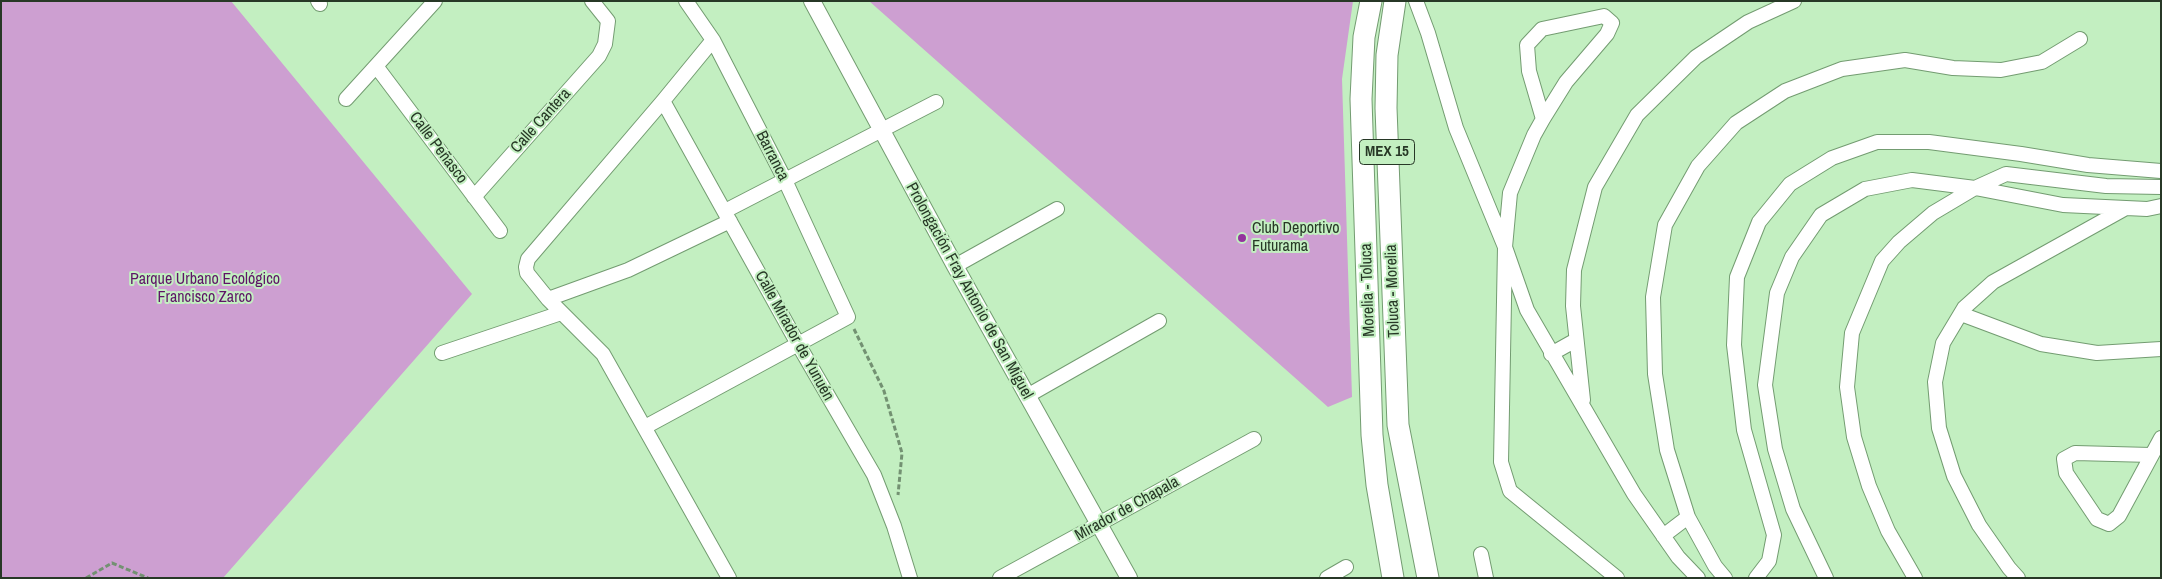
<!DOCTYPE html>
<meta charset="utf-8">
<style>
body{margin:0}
#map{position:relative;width:2162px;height:579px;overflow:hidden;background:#c3efc1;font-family:"Archivo Narrow",sans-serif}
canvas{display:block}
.frame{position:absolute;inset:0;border:2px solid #273826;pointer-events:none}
</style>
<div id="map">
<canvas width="2162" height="579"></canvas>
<div class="frame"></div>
</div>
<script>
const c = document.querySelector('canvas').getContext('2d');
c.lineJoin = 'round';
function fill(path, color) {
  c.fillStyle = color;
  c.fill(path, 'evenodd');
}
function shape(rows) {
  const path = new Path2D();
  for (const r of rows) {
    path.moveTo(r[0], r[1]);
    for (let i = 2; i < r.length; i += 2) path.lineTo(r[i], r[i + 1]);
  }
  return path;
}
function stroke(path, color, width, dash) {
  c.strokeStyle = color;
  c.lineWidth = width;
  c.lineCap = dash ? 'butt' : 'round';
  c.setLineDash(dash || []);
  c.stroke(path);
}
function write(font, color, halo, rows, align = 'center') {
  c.font = font + ' "Archivo Narrow",sans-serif';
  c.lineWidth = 4;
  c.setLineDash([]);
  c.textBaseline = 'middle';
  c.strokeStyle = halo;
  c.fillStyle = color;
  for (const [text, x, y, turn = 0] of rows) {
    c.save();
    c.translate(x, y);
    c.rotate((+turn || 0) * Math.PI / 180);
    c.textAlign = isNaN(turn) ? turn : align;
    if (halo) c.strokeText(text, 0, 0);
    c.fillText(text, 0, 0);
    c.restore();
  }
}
fill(shape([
 [1,1,231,1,472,294,223,578,1,578],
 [869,1,1353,1,1342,79,1352,397,1328,407]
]), '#cd9fd1');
const minor = shape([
 [318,1,320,4],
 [1416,1,1428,33,1456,128,1505,247,1527,310,1634,494,1678,557,1698,578],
 [713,40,663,101,528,259,526,267,527,273,548,299,603,354,729,578],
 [376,66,500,231],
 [346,99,435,1],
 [663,101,798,344,874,475,894,526,910,578],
 [1543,119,1529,71,1527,45,1542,29,1604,16,1612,23,1607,34,1566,82,1543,119,1534,135,1510,193,1505,247,1501,462,1510,491,1617,578],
 [474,197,599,56,605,44,608,21,592,1],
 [725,211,936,102],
 [955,266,1057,209],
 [548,299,628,270,730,221],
 [1961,314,2041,344,2097,353,2161,349],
 [442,353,561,313],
 [1551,354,1576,340],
 [1027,396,1159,321],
 [1583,400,1573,306,1574,270,1595,187,1637,115,1696,57,1748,22,1794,1],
 [645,427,848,317,784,178,713,40,686,1],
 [2151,455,2075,453,2064,459,2066,473,2097,519,2109,524,2119,516,2161,438],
 [1663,536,1688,517],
 [1481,554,1486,578],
 [1000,578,1254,439],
 [1327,578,1346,567],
 [1725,578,1715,566,1688,517,1667,450,1655,374,1653,297,1665,225,1698,166,1736,123,1785,91,1842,69,1905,60,1953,68,2001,70,2042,62,2080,39],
 [1756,578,1769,561,1774,535,1744,430,1734,345,1737,277,1759,222,1790,184,1832,158,1877,142,1929,142,2021,154,2088,165,2161,171],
 [1826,578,1793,509,1775,449,1765,385,1777,293,1792,257,1821,215,1865,189,1912,180,1975,188,2063,205,2147,209,2161,206],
 [1915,578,1888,531,1869,486,1854,437,1847,387,1852,333,1882,261,1899,242,1933,213,1975,188,2006,174,2106,186,2161,187],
 [2018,578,2009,568,1979,525,1954,476,1939,428,1935,382,1943,343,1964,308,1993,282,2126,208]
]);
const tertiary = shape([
 [812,1,955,266,1129,578]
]);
const primary = shape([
 [1371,1,1364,37,1361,99,1372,435,1377,485,1393,578],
 [1395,1,1387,55,1386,108,1398,425,1428,578]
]);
stroke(minor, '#739c71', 16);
stroke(tertiary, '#739c71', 18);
stroke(primary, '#739c71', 23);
stroke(shape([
 [854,329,884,391,902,453,898,495],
 [86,578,112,563,148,578]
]), '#739172', 3, [5, 2.5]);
stroke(minor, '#fff', 14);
stroke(tertiary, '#fff', 16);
stroke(primary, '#fff', 21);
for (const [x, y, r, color] of [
 [1242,238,5,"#93349d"]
]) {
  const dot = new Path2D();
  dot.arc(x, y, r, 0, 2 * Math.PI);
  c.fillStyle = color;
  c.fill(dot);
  stroke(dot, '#c3efc1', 2);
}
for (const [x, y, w] of [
 [1387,152,55]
]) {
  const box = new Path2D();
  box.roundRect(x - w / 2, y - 12.5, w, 25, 4);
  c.fillStyle = '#c3efc1';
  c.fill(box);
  stroke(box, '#273826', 1);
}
write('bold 15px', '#273826', null, [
 ["MEX 15",1387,152]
]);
write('16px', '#273826', '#c3efc1', [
 ["Calle Cantera",541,121,-48],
 ["Calle Peñasco",438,148,53],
 ["Barranca",772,156,63],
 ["Morelia - Toluca",1368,290,-92],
 ["Prolongación Fray Antonio de San Miguel",969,291,61],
 ["Toluca - Morelia",1393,291,-92],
 ["Calle Mirador de Yunuén",794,336,61],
 ["Mirador de Chapala",1127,509,-29]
]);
write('16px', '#273826', '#c3efc1', [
 ["Club Deportivo",1252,229],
 ["Futurama",1252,247]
], 'left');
write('16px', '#5f1467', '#c3efc1', [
 ["Parque Urbano Ecológico",205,280],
 ["Francisco Zarco",205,298]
]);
</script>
